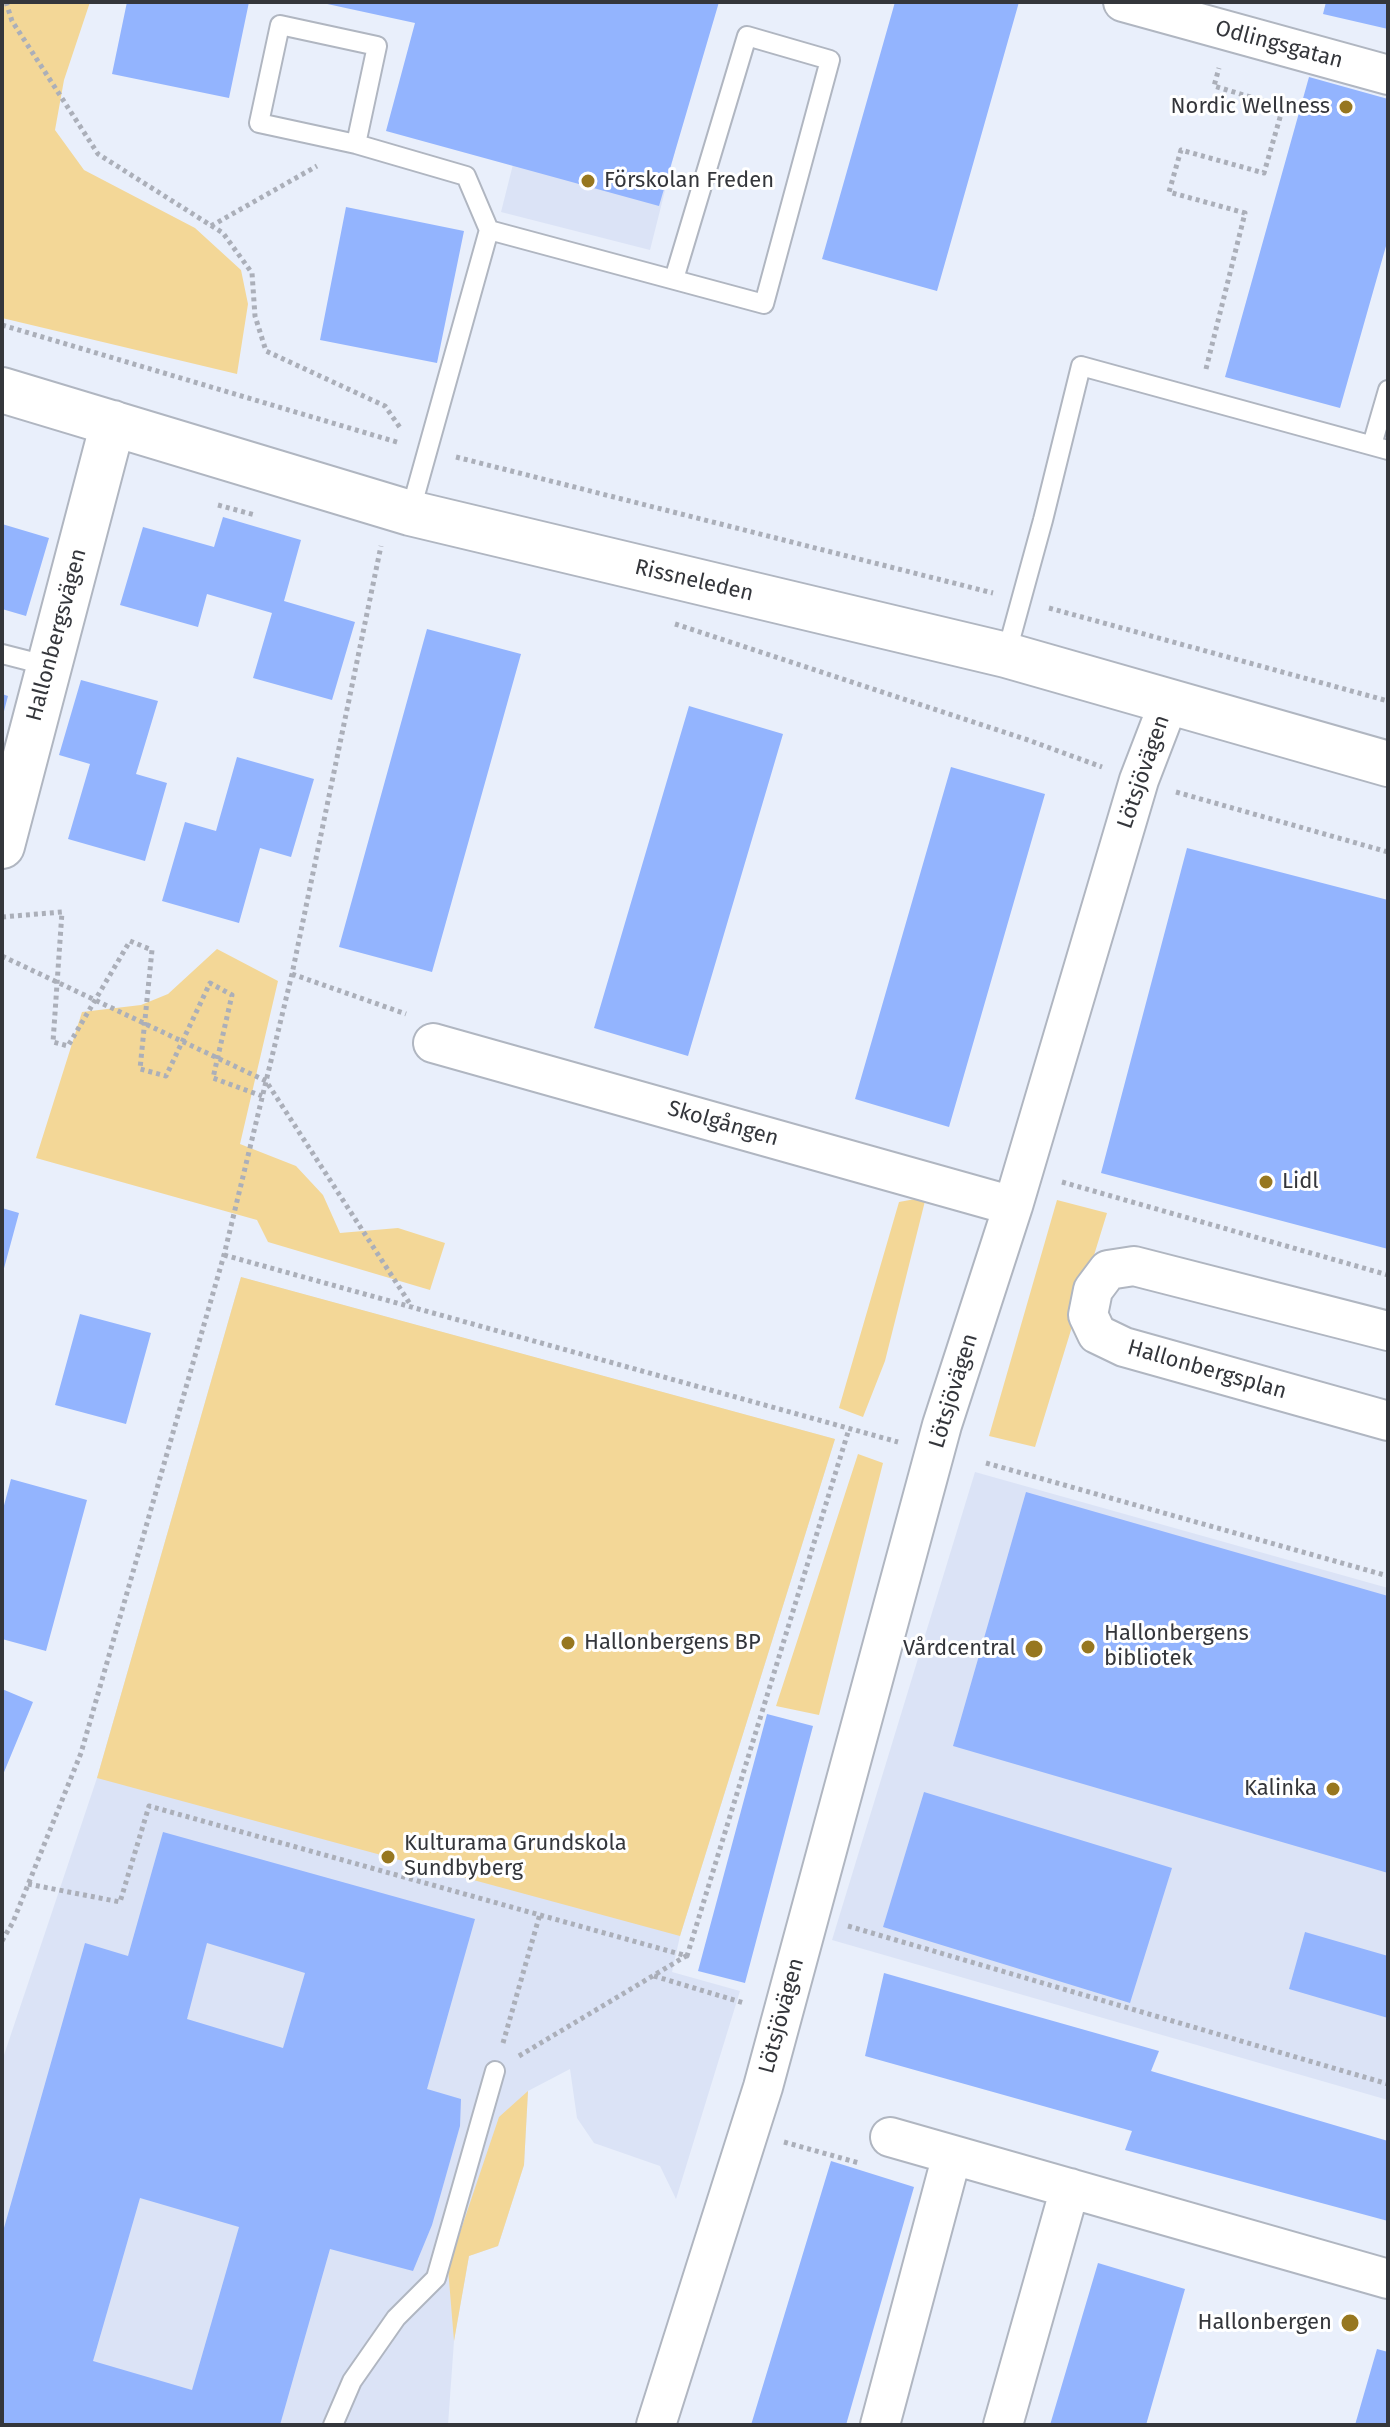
<!DOCTYPE html>
<meta charset="utf-8">
<style>
body{margin:0}
#map{position:relative;width:1390px;height:2427px;overflow:hidden;background:#e9effb;font-family:"Fira Sans",sans-serif}
canvas{display:block}
.frame{position:absolute;inset:0;border:4px solid #34363b;pointer-events:none}
</style>
<div id="map">
<canvas width="1390" height="2427"></canvas>
<div class="frame"></div>
</div>
<script>
const c = document.querySelector('canvas').getContext('2d');
c.lineJoin = 'round';
function fill(path, color) {
  c.fillStyle = color;
  c.fill(path, 'evenodd');
}
function shape(rows) {
  const path = new Path2D();
  for (const r of rows) {
    path.moveTo(r[0], r[1]);
    for (let i = 2; i < r.length; i += 2) path.lineTo(r[i], r[i + 1]);
  }
  return path;
}
function stroke(path, color, width, dash) {
  c.strokeStyle = color;
  c.lineWidth = width;
  c.lineCap = dash ? 'butt' : 'round';
  c.setLineDash(dash || []);
  c.stroke(path);
}
function write(font, color, halo, rows, align = 'center') {
  c.font = font + ' "Fira Sans",sans-serif';
  c.lineWidth = 6;
  c.setLineDash([]);
  c.textBaseline = 'middle';
  c.strokeStyle = halo;
  c.fillStyle = color;
  for (const [text, x, y, turn = 0] of rows) {
    c.save();
    c.translate(x, y);
    c.rotate((+turn || 0) * Math.PI / 180);
    c.textAlign = isNaN(turn) ? turn : align;
    if (halo) c.strokeText(text, 0, 0);
    c.fillText(text, 0, 0);
    c.restore();
  }
}
fill(shape([
 [526,113,675,151,650,250,501,212],
 [241,1277,835,1439,680,1936,672,1972,740,1991,676,2199,660,2166,594,2143,577,2118,570,2069,528,2091,524,2165,498,2246,469,2256,454,2341,448,2425,2,2425,2,2061,97,1778],
 [975,1472,1388,1588,1388,2100,832,1940]
]), '#dbe3f6');
fill(shape([
 [2,2,90,2,64,80,55,130,84,170,195,228,241,270,248,304,237,374,2,318],
 [217,949,278,981,240,1144,296,1166,323,1195,340,1233,398,1228,445,1243,430,1290,268,1242,257,1220,36,1158,82,1012,141,1005,168,994],
 [926,1197,885,1361,863,1417,839,1408,899,1202],
 [1057,1200,1107,1213,1035,1447,989,1436],
 [241,1277,835,1439,680,1936,97,1778],
 [858,1454,883,1463,819,1715,776,1706],
 [528,2091,524,2165,498,2246,469,2256,454,2341,448,2268,499,2117]
]), '#f3d797');
fill(shape([
 [127,2,249,2,229,98,112,74],
 [318,2,719,2,659,206,386,131,415,23],
 [895,2,1019,2,937,291,822,259],
 [1326,2,1388,2,1388,29,1323,14],
 [1309,77,1388,99,1388,239,1340,408,1225,377],
 [346,207,464,231,437,363,320,340],
 [223,517,301,540,284,601,355,622,332,700,253,678,272,613,207,594,198,627,120,605,143,527,214,547],
 [2,524,49,538,26,616,2,609],
 [427,629,521,654,432,972,339,947],
 [81,680,158,701,136,774,167,783,145,861,68,839,90,764,59,755],
 [2,694,8,696,3,715,2,714],
 [689,706,783,734,688,1056,594,1028],
 [237,757,314,779,291,857,260,848,239,923,162,901,185,822,216,831],
 [951,767,1045,794,949,1127,855,1099],
 [1187,848,1388,900,1388,1249,1101,1173],
 [2,1208,19,1213,3,1272,2,1272],
 [80,1314,151,1333,126,1424,55,1405],
 [11,1479,87,1500,46,1651,2,1639,2,1513],
 [1026,1492,1388,1596,1388,1873,953,1746],
 [2,1689,33,1702,2,1777],
 [767,1714,813,1726,745,1983,698,1971],
 [924,1792,1172,1868,1130,2003,883,1927],
 [163,1832,475,1919,427,2089,461,2099,460,2126,432,2225,413,2271,330,2249,280,2425,2,2425,2,2235,85,1943,128,1956],
 [207,1943,305,1973,283,2048,187,2019],
 [140,2198,239,2227,192,2390,93,2361],
 [1305,1932,1388,1956,1388,2018,1289,1989],
 [884,1973,1159,2051,1151,2071,1388,2141,1388,2221,1125,2150,1132,2131,865,2056],
 [831,2161,914,2187,846,2425,751,2425],
 [1098,2263,1185,2289,1146,2425,1050,2425],
 [1377,2349,1388,2352,1388,2425,1355,2425]
]), '#93b4fe');
const service = shape([
 [280,25,377,46,356,144,259,123,280,25],
 [356,144,466,176,489,230],
 [1372,445,1388,390],
 [410,513,489,230,764,304,830,60,747,36,674,279],
 [2,654,49,666],
 [1006,655,1043,520,1081,366,1388,450],
 [333,2425,352,2381,396,2318,436,2278,495,2071]
]);
const minor = shape([
 [1123,2,1388,75],
 [433,1043,1013,1206],
 [1388,1331,1134,1266,1108,1270,1093,1290,1088,1315,1097,1334,1124,1347,1388,1421],
 [890,2137,1388,2279],
 [656,2425,763,2087,942,1425,1013,1206,1139,780,1169,702],
 [880,2425,952,2155],
 [1003,2425,1070,2188]
]);
const tertiary = shape([
 [2,390,410,513,1006,655,1388,764],
 [2,846,113,423]
]);
stroke(service, '#b0b6c1', 22);
stroke(minor, '#b0b6c1', 42);
stroke(tertiary, '#b0b6c1', 48);
stroke(shape([
 [6,2,12,21,98,154,223,233,252,273,255,316,266,351,385,406,401,429],
 [211,226,317,166],
 [2,325,400,443],
 [1206,369,1245,213,1169,192,1181,150,1264,173,1283,107,1214,86,1219,68],
 [456,457,993,593],
 [218,505,255,515],
 [1049,608,1388,701],
 [675,624,1028,740,1102,767],
 [1176,792,1388,852],
 [2,917,62,912,53,1042,68,1046,130,941,152,950,140,1069,166,1076,210,983,232,995,213,1078,262,1096],
 [2,956,266,1081,412,1307],
 [292,974,406,1014],
 [1062,1182,1388,1275],
 [224,1255,898,1442],
 [986,1463,1388,1576],
 [28,1884,120,1902,149,1806,687,1956,849,1429],
 [848,1926,1388,2084],
 [2,1941,13,1922,81,1753,224,1255,292,974,381,546],
 [654,1976,744,2003],
 [503,2043,540,1914],
 [519,2056,686,1956],
 [784,2142,859,2163]
]), '#abafb9', 5, [4, 4]);
stroke(service, '#fff', 18);
stroke(minor, '#fff', 38);
stroke(tertiary, '#fff', 44);
for (const [x, y, r, color] of [
 [1346,107,8,"#977720"],
 [588,181,8,"#977720"],
 [1266,1182,8,"#977720"],
 [568,1643,8,"#977720"],
 [1088,1647,8,"#977720"],
 [1034,1649,10,"#977720"],
 [1333,1789,8,"#977720"],
 [388,1857,8,"#977720"],
 [1350,2323,10,"#977720"]
]) {
  const dot = new Path2D();
  dot.arc(x, y, r, 0, 2 * Math.PI);
  c.fillStyle = color;
  c.fill(dot);
  stroke(dot, '#fff', 3);
}
write('22px', '#34363b', '#fff', [
 ["Odlingsgatan",1279,45,15],
 ["Rissneleden",694,581,13],
 ["Hallonbergsvägen",57,635,-75],
 ["Lötsjövägen",1144,772,-71],
 ["Skolgången",723,1124,16],
 ["Hallonbergsplan",1207,1370,16],
 ["Lötsjövägen",954,1391,-73],
 ["Lötsjövägen",782,2016,-75]
]);
write('22px', '#34363b', '#fff', [
 ["Nordic Wellness",1330,107,"right"],
 ["Förskolan Freden",604,181],
 ["Lidl",1282,1182],
 ["Hallonbergens",1104,1634],
 ["bibliotek",1104,1659],
 ["Hallonbergens BP",584,1643],
 ["Vårdcentral",1016,1649,"right"],
 ["Kalinka",1317,1789,"right"],
 ["Kulturama Grundskola",404,1844],
 ["Sundbyberg",404,1869],
 ["Hallonbergen",1332,2323,"right"]
], 'left');
</script>
